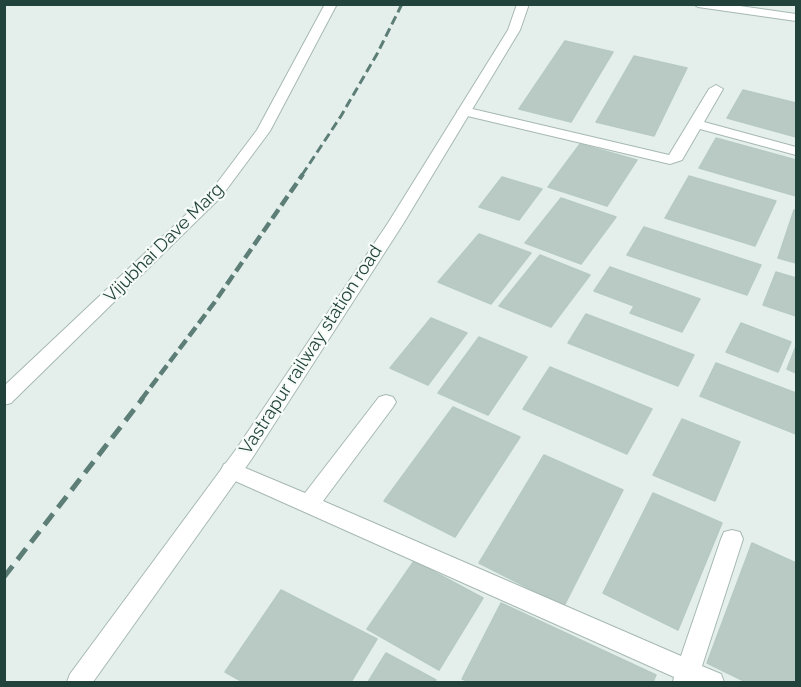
<!DOCTYPE html>
<style>
body{margin:0}
#map{position:relative;width:801px;height:687px;overflow:hidden;background:#e4efeb;font-family:Raleway,sans-serif}
canvas{display:block}
.frame{position:absolute;inset:0;border:6px solid #21433b;pointer-events:none}
</style>
<div id="map">
<canvas width="801" height="687"></canvas>
<div class="frame"></div>
</div>
<script>
const c = document.querySelector('canvas').getContext('2d');
c.lineJoin = 'round';
function fill(path, color) {
  c.fillStyle = color;
  c.fill(path, 'evenodd');
}
function shape(rows) {
  const path = new Path2D();
  for (const r of rows) {
    path.moveTo(r[0], r[1]);
    for (let i = 2; i < r.length; i += 2) path.lineTo(r[i], r[i + 1]);
  }
  return path;
}
function stroke(path, color, width, dash) {
  c.strokeStyle = color;
  c.lineWidth = width;
  c.lineCap = dash ? 'butt' : 'round';
  c.setLineDash(dash || []);
  c.stroke(path);
}
function write(font, color, halo, rows, align = 'center') {
  c.font = font + ' Raleway,sans-serif';
  c.lineWidth = 4.5;
  c.setLineDash([]);
  c.textBaseline = 'middle';
  c.strokeStyle = halo;
  c.fillStyle = color;
  for (const [text, x, y, turn = 0] of rows) {
    c.save();
    c.translate(x, y);
    c.rotate((+turn || 0) * Math.PI / 180);
    c.textAlign = isNaN(turn) ? turn : align;
    if (halo) c.strokeText(text, 0, 0);
    c.fillText(text, 0, 0);
    c.restore();
  }
}
const building = shape([
 [565,41,613,52,571,122,519,109,565,41],
 [634,56,687,68,654,136,596,122,634,56],
 [743,90,796,103,796,137,727,118,743,90],
 [716,138,796,160,796,196,699,168,716,138],
 [580,144,637,160,607,206,548,187,580,144],
 [689,176,776,201,755,246,665,218,689,176],
 [502,177,542,189,519,220,479,207,502,177],
 [561,198,616,217,581,264,525,243,561,198],
 [794,210,796,210,796,263,778,258,794,210],
 [644,227,761,265,747,295,627,255,644,227],
 [479,234,531,253,491,304,438,282,479,234],
 [540,255,590,275,551,327,499,306,540,255],
 [610,267,700,299,682,332,630,313,634,306,594,291,610,267],
 [776,272,796,278,796,316,763,305,776,272],
 [586,314,694,355,678,386,568,343,586,314],
 [431,318,467,333,428,385,390,368,431,318],
 [741,323,791,342,778,372,726,352,741,323],
 [479,337,527,357,488,415,438,393,479,337],
 [796,346,796,373,787,369,796,346],
 [716,363,796,393,796,434,700,396,716,363],
 [550,367,652,409,627,454,523,409,550,367],
 [453,407,520,437,455,537,384,501,453,407],
 [682,419,740,442,715,501,653,475,682,419],
 [544,455,623,490,564,606,479,563,544,455],
 [653,493,722,523,678,630,603,593,653,493],
 [752,543,796,563,796,682,746,682,707,663,752,543],
 [414,561,483,598,439,670,367,629,414,561],
 [281,590,377,639,351,682,243,682,225,672,281,590],
 [501,603,656,675,653,682,470,682,462,679,501,603],
 [386,653,436,680,435,682,368,682,386,653]
]);
fill(building, '#b9cac4');
stroke(building, '#b6cac2', 1.5);
const minor = shape([
 [693,4,726,4,796,14,796,21,698,7,693,4],
 [716,85,723,89,704,122,796,147,796,155,700,129,682,160,670,164,459,114,457,111,464,107,669,155,709,89,716,85],
 [386,395,393,397,396,402,393,407,323,501,681,656,721,539,724,532,732,530,740,532,743,539,702,666,721,674,724,682,673,682,674,677,224,476,221,470,224,464,231,462,305,493,379,397,386,395]
]);
const tertiary = shape([
 [325,4,337,4,270,131,221,197,11,403,4,405,4,386,211,191,257,130,325,4],
 [517,4,529,4,520,30,403,224,251,460,93,682,67,682,70,674,237,448,388,223,508,30,517,4]
]);
stroke(minor, '#a6b8b3', 2);
stroke(tertiary, '#a6b8b3', 2);
fill(minor, '#fff');
fill(tertiary, '#fff');
stroke(shape([
 [302,175,341,116,377,54,402,4]
]), '#5c7e76', 3, [9, 4.5]);
stroke(shape([
 [141,400,214,303,303,174]
]), '#5c7e76', 4.5, [11, 5]);
stroke(shape([
 [4,577,143,398]
]), '#5c7e76', 5, [14, 8]);
write('18px', '#21433b', '#f6fbf8', [
 ["Vijubhai Dave Marg",164,243,-45],
 ["Vastrapur railway station road",311,350,-57]
]);
</script>
